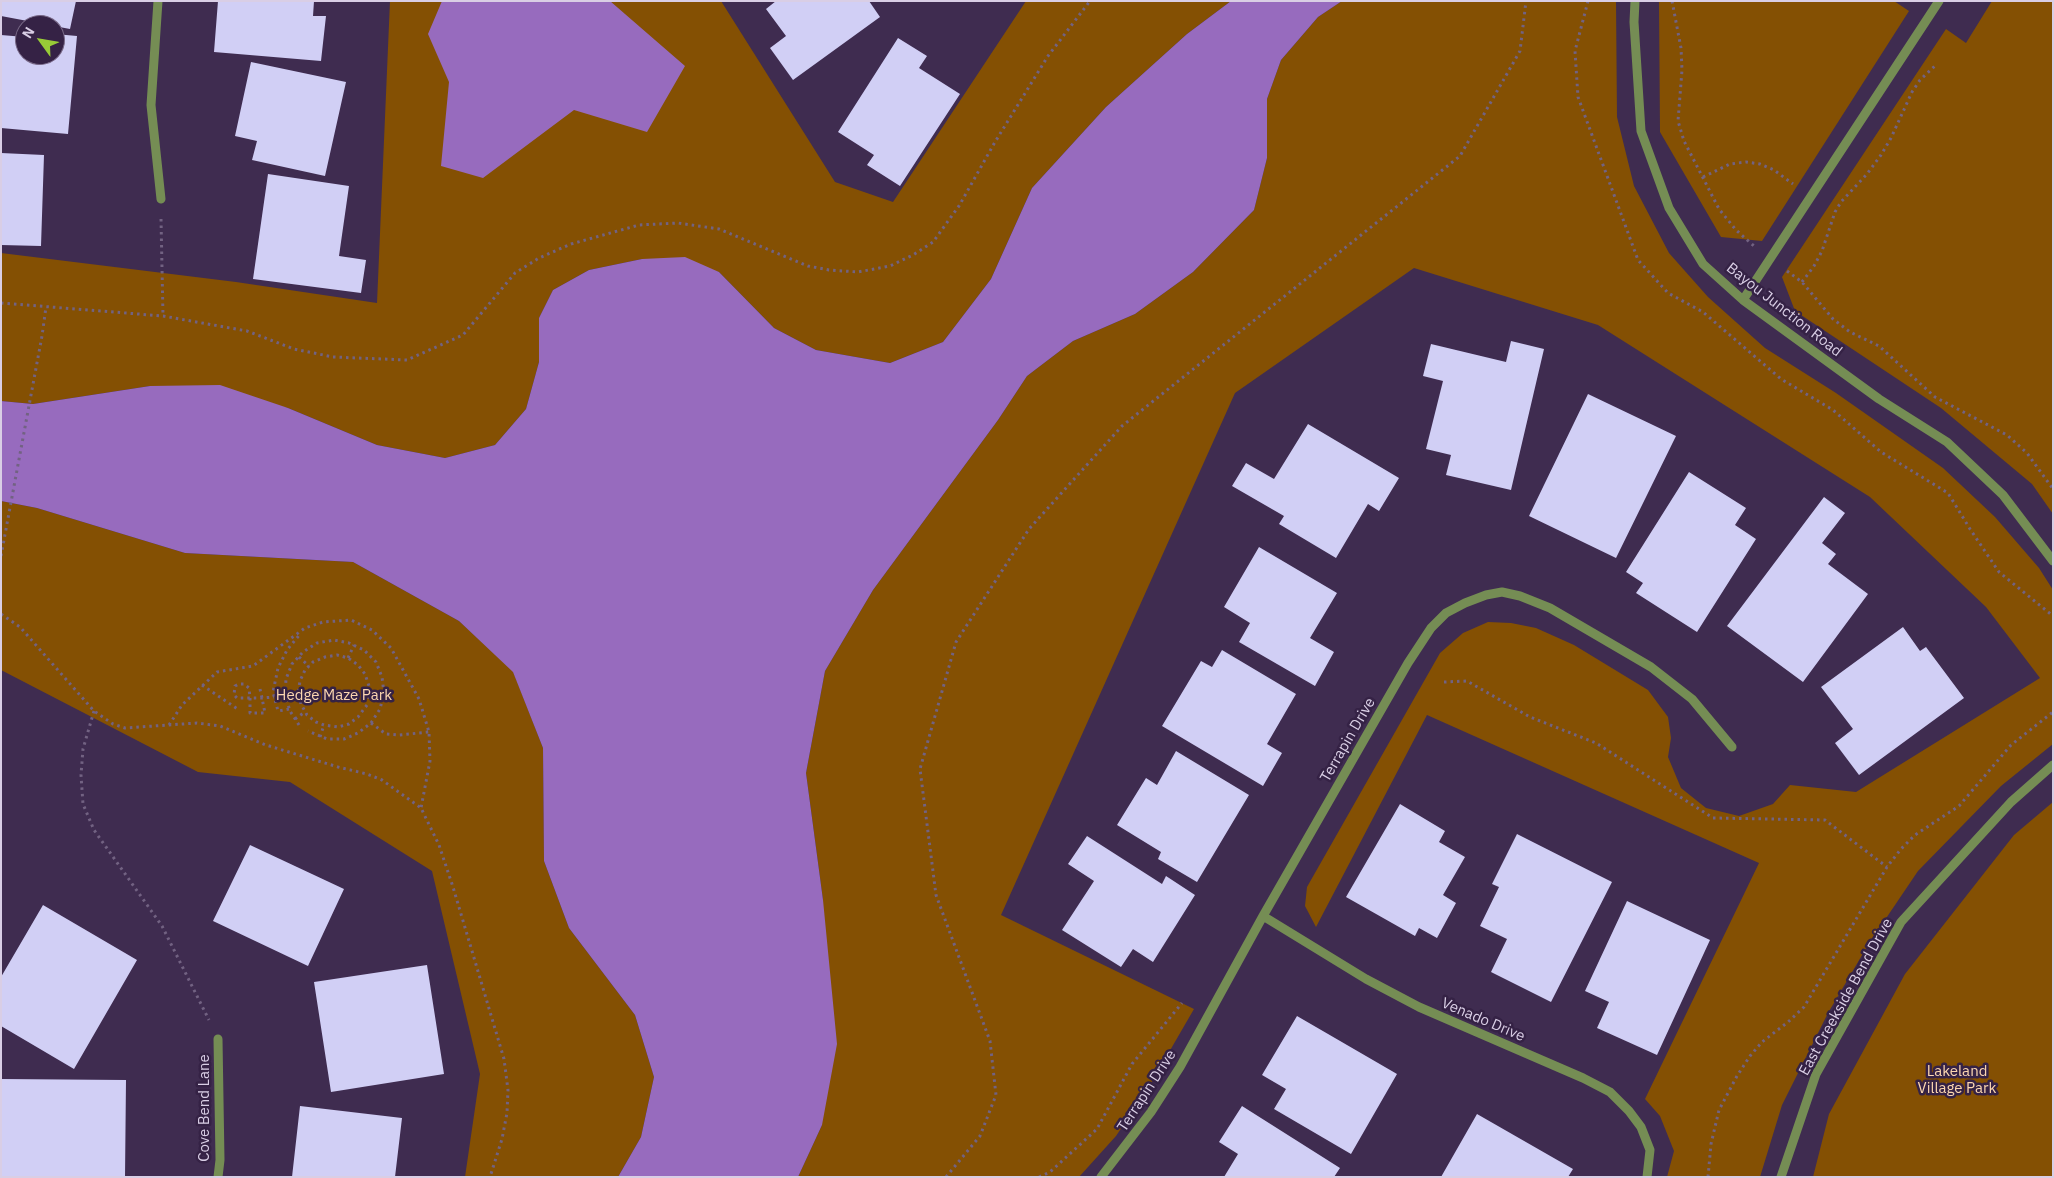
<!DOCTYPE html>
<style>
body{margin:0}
#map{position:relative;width:2054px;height:1178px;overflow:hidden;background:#3f2c50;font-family:"IBM Plex Sans",sans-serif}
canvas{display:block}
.frame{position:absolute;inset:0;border:2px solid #d9cee5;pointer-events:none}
.north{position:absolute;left:15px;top:15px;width:50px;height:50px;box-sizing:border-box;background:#352245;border:1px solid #776785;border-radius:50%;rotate:302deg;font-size:14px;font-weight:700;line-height:20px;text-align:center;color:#d9cee5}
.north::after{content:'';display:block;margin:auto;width:18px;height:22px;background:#98cb37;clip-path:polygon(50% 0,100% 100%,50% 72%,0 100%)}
</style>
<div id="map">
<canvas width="2054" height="1178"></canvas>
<div class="frame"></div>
<div class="north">N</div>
</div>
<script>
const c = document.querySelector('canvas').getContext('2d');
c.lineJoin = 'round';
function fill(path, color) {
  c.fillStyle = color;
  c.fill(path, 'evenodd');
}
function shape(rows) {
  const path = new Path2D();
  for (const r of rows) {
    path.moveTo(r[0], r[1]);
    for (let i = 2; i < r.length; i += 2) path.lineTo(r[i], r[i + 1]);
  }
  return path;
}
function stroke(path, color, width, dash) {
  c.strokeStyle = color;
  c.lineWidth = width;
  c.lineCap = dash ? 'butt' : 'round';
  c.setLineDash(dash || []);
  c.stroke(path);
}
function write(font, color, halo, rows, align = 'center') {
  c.font = font + ' "IBM Plex Sans",sans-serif';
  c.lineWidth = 5;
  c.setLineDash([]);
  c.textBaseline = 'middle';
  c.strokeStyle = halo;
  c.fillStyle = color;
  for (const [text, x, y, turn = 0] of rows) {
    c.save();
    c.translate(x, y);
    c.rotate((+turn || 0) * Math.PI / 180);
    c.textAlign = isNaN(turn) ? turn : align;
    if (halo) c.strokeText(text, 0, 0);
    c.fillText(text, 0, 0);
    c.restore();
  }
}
fill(shape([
 [390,1,721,1,835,182,893,202,1026,1,1231,1,1187,34,1106,107,1032,188,991,279,943,342,890,363,816,350,774,328,719,272,642,259,589,270,553,290,539,318,539,362,526,409,495,445,445,458,377,445,288,408,150,386,33,404,1,401,1,253,236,282,377,303],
 [1342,1,1616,1,1617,117,1634,186,1669,253,1708,297,1765,348,1836,393,1943,468,1995,517,2039,568,2053,590,2053,744,2001,786,1918,871,1868,945,1828,1013,1782,1105,1760,1177,1667,1177,1674,1151,1660,1116,1645,1099,1759,863,1427,715,1316,927,1305,906,1307,887,1440,653,1463,633,1488,622,1511,623,1536,628,1574,645,1648,690,1668,717,1671,738,1668,757,1681,788,1706,808,1739,816,1773,804,1790,785,1856,792,2040,678,1986,607,1870,497,1598,325,1414,268,1235,393,1001,915,1194,1009,1150,1085,1116,1136,1079,1177,798,1177,822,1125,823,900,806,773,825,671,873,590,998,420,1027,376,1073,341,1135,314,1193,272,1254,210,1267,158,1267,99,1281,60,1318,17],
 [1659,1,1894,1,1909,11,1762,241,1721,237,1660,132],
 [1992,1,2053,1,2053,514,2032,484,1941,408,1795,311,1782,277,1946,29,1966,43],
 [1,501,37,508,185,553,353,562,459,621,513,671,543,748,544,861,569,928,635,1015,654,1077,641,1137,618,1177,465,1177,480,1074,432,871,290,782,198,772,1,670],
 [2053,802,2053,1177,1813,1177,1829,1114,1905,974,2014,835]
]), '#845003');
fill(shape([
 [442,1,610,1,685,66,647,132,574,110,483,178,441,166,449,82,428,34],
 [1231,1,1342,1,1318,17,1281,60,1267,99,1267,158,1254,210,1193,272,1135,314,1073,341,1027,376,998,420,873,590,825,671,806,773,823,900,837,1044,822,1125,798,1177,618,1177,641,1137,654,1077,635,1015,569,928,544,861,543,748,513,672,459,621,353,562,185,553,37,508,1,501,1,401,33,404,150,386,220,385,288,408,377,445,445,458,495,445,526,409,539,362,539,318,553,290,589,270,642,259,685,257,719,272,774,328,816,350,890,363,943,342,991,279,1032,188,1106,107,1187,34]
]), '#976bbe');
fill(shape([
 [1,1,76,1,70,29,1,16],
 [218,1,314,1,313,16,326,16,321,61,214,52],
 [776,1,869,1,880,17,793,80,770,48,786,36,766,9],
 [55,34,77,36,68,134,1,128,1,35,25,37,25,55,55,55],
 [898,38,927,56,919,68,960,94,900,186,867,165,874,155,838,132],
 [251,62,346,82,325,176,252,160,257,141,235,136],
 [1,153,44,155,41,246,1,245],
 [268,174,349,186,339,256,366,260,361,293,253,279],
 [1511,341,1544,349,1511,490,1446,475,1451,455,1426,449,1443,381,1423,376,1431,344,1506,362],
 [1588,394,1676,436,1616,558,1529,516],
 [1308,424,1399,478,1379,511,1368,504,1336,558,1279,524,1284,516,1232,486,1246,463,1274,479],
 [1689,472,1746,508,1735,525,1756,539,1697,632,1636,593,1643,583,1626,572],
 [1824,497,1845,513,1822,543,1836,554,1828,564,1868,594,1803,682,1727,626],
 [1259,547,1337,593,1310,638,1334,652,1315,686,1239,642,1250,623,1224,607],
 [1903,627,1920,651,1926,647,1964,698,1859,775,1835,743,1853,729,1821,687],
 [1222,650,1296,694,1267,744,1282,753,1263,786,1162,726,1201,661,1212,667],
 [1176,751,1249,795,1197,882,1158,859,1161,852,1117,825,1146,778,1157,785],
 [1400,804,1445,831,1439,842,1465,857,1443,895,1456,903,1437,938,1419,928,1415,936,1346,897],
 [1517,834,1612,882,1551,1002,1491,972,1507,939,1480,926,1499,887,1492,884],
 [1087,836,1162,884,1166,876,1195,895,1153,962,1133,949,1121,967,1062,930,1094,881,1068,864],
 [250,845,344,889,308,966,213,921],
 [1627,901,1710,940,1657,1055,1597,1028,1609,1002,1585,991],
 [43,905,137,960,74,1069,1,1026,1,977],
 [427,965,444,1074,331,1092,314,982],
 [1297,1016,1397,1074,1351,1154,1274,1109,1286,1089,1262,1075],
 [1,1079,126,1080,125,1177,1,1177],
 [300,1106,402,1118,395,1177,292,1177],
 [1242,1106,1340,1168,1334,1177,1224,1177,1238,1154,1219,1142],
 [1477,1114,1573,1169,1568,1177,1441,1177]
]), '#d1cff5');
stroke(shape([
 [1588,1,1575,51,1578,97,1638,260,1668,293,1703,312,1781,379,1833,410,1881,452,1948,493,1970,529,1999,572,2053,616],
 [1672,1,1681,48,1682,70,1678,121,1684,141,1719,209,1736,230,1754,246],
 [1703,177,1730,164,1746,162,1760,164,1774,170,1793,184],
 [161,219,163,316],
 [1787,271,1802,282,1833,319,1850,332,1879,346,1935,397,2007,435,2027,453,2053,489],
 [1802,282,1814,266,1822,251,1835,212,1841,202,1867,174,1881,155,1891,138,1912,92,1920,80,1937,64],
 [1,303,163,316,247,331,294,349,333,357,407,360,463,335,515,273,539,258,571,244,639,225,678,223,719,229,808,266,829,270,858,272,890,266,913,255,933,242,959,206,995,142,1048,56,1090,1],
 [1,556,42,336,46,307],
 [1,614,20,627,94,711,113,724,125,728,197,723,220,726,266,745,338,767,367,774,382,780,421,808,439,845,453,887,504,1059,508,1090,507,1113,502,1139,490,1177],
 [299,657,309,666],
 [348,658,354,645],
 [1444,682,1467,681,1530,717,1596,743,1713,818,1825,820,1887,867],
 [202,685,239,710],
 [260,689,262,698,265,713,250,713,250,698,249,688,244,684,239,684,235,686,234,695,237,698,262,698,274,697],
 [367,705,358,717,349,724,338,727,324,725,316,722,307,715,301,704,298,693,300,681,305,670,313,662,325,657,337,655,348,658,358,665,365,674,369,686,369,700],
 [289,709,278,711,273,692,278,668,287,650,301,633],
 [94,711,83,749,81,775,83,804,94,830,162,926,209,1020],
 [295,719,305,712],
 [371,723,386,734,399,735,429,732],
 [169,725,182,705,217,672,253,666,305,628,323,622,351,620,372,630,391,648,419,699,429,732,430,761,421,808],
 [299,725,290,711,285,695,286,679,292,664,303,652,317,643,334,640,349,643,364,650,376,662,382,677,384,693,380,709,371,723,358,733,344,739,327,739,308,731],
 [320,737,324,725],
 [946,1177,980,1136,996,1095,990,1041,936,895,920,769,956,642,1029,529,1122,426,1460,156,1520,51,1526,1],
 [1039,1177,1050,1172,1097,1129,1132,1064,1182,1003],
 [1708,1177,1711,1144,1719,1110,1737,1076,1750,1056,1762,1042,1788,1022,1804,1007,1887,867,1901,849,1915,835,1959,806,2011,745,2053,712]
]), '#726282', 3, [2.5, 4]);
stroke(shape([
 [158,1,151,105,161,199],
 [1635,1,1634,22,1641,131,1669,208,1703,264,1743,300,1879,399,1947,442,2003,495,2053,561],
 [1743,300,1939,1],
 [1263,916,1366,979,1419,1007,1583,1078,1610,1092,1629,1111,1641,1127,1650,1150,1647,1177],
 [218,1177,220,1160,218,1039],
 [1101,1177,1151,1112,1180,1067,1263,916,1408,663,1431,628,1446,613,1465,603,1486,595,1502,592,1520,596,1550,608,1651,667,1692,699,1732,747],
 [1781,1177,1816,1074,1901,922,2011,802,2053,765]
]), '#758d54', 9);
write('15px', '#d9cee5', '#352245', [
 ["Bayou Junction Road",1784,310,38],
 ["Terrapin Drive",1348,740,-60],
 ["East Creekside Bend Drive",1846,997,-61],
 ["Venado Drive",1483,1020,23],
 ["Terrapin Drive",1147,1091,-57],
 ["Cove Bend Lane",205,1108,-90]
]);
write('15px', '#fbd6b0', '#352245', [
 ["Hedge Maze Park",334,696],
 ["Lakeland",1957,1072],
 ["Village Park",1957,1089]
]);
</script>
